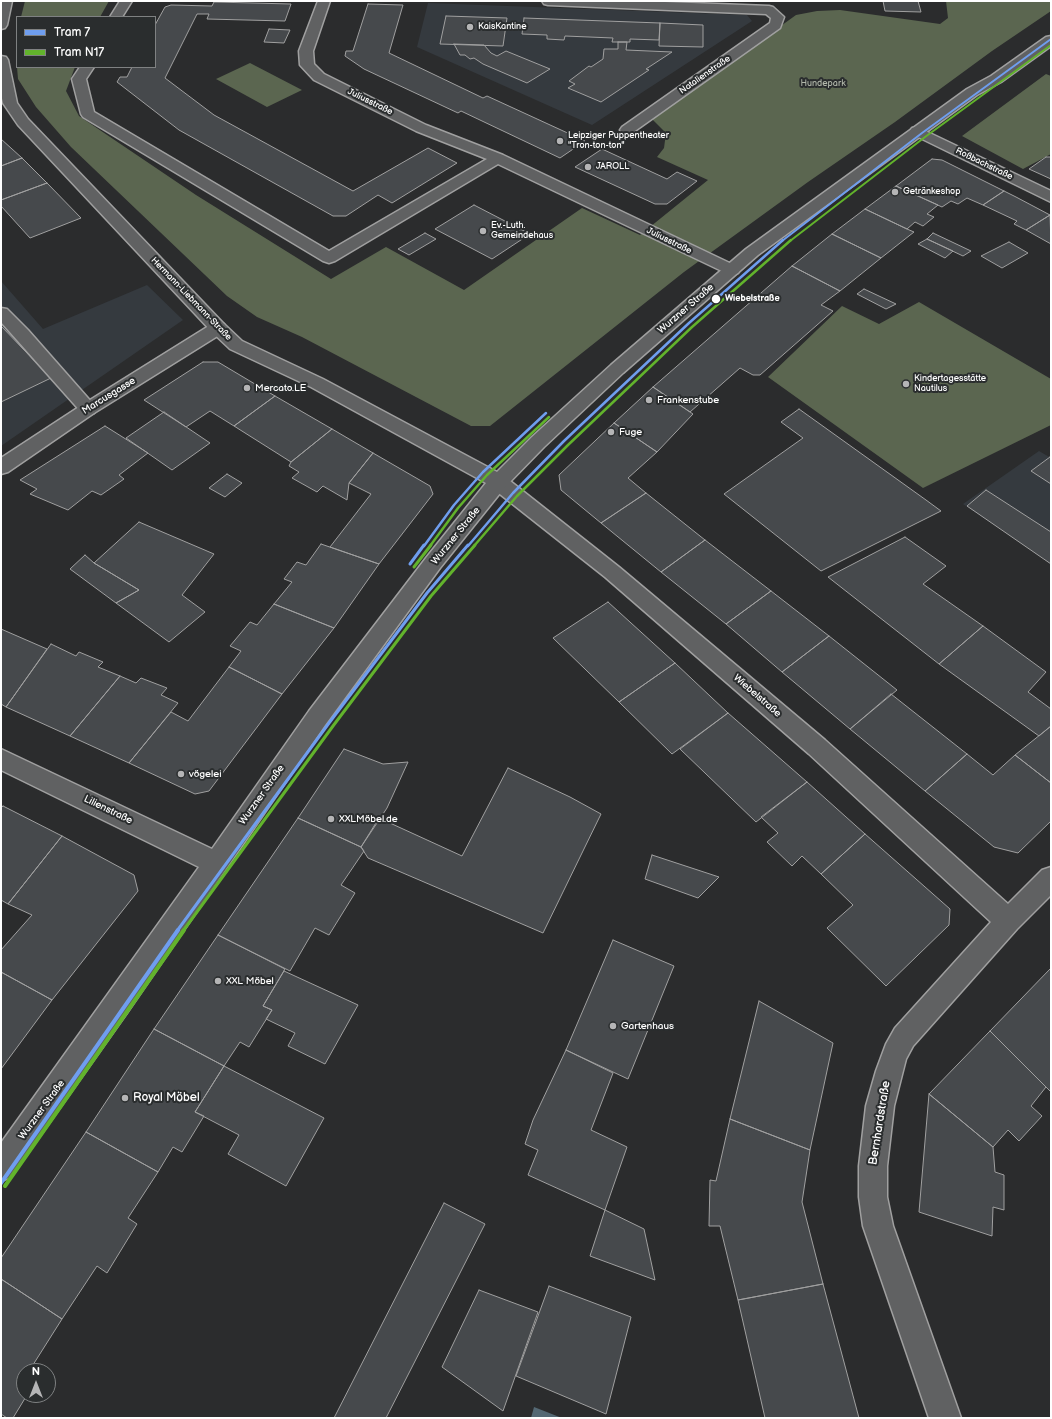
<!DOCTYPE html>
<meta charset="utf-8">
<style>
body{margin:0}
#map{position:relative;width:1052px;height:1419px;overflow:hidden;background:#2b2c2d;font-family:"Balsamiq Sans",sans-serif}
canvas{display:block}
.frame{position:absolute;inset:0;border:2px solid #fff;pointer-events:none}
.legend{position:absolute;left:16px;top:16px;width:140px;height:52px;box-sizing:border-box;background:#2a2d2e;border:1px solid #7f8182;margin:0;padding:5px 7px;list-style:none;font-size:12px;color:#fff}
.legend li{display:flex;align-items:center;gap:8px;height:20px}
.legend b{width:20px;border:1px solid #7f8182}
.north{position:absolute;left:16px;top:1363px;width:40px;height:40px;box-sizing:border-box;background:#2a2d2e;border:1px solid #7f8182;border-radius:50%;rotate:0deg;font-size:11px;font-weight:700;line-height:16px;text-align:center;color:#fff}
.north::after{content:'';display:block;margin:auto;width:14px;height:18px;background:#b5b5b6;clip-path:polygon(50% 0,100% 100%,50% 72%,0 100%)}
</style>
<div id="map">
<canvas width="1052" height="1419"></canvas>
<div class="frame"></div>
<ul class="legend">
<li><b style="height:5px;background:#6f9eef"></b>Tram 7</li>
<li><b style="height:5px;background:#62b32c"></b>Tram N17</li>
</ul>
<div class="north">N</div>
</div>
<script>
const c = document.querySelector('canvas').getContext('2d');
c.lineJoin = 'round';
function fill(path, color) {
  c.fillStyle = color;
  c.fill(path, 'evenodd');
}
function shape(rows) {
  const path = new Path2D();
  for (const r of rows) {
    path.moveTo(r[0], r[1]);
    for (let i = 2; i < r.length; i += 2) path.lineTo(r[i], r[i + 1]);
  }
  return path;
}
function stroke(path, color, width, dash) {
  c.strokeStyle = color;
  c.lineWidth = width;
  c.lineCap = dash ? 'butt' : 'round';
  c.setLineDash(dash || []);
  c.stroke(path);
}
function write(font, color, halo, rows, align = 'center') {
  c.font = font + ' "Balsamiq Sans",sans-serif';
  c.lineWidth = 4;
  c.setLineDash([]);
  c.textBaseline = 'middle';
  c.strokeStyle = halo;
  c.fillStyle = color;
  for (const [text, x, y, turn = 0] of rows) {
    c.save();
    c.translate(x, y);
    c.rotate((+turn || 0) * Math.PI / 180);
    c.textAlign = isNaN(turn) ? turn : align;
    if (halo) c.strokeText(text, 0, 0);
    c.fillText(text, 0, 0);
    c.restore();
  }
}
fill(shape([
 [428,3,747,15,752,21,592,125,417,47],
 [1,281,43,329,147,285,183,320,1,446],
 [1039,451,1051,458,1051,563,963,504]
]), '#353a3f');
fill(shape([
 [25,1,109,1,100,17,21,17],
 [946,1,1051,1,1051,11,992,51,895,122,808,182,684,272,490,426,471,426,302,337,257,317,227,296,71,147,36,107,18,79,17,67,75,67,66,91,79,116,196,195,331,279,386,247,464,290,582,208,640,235,708,180,657,157,664,148,666,133,652,119,796,15,817,11,840,10,940,24,948,18],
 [250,63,302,90,267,107,216,79],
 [1046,74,1051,76,1051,154,1023,169,962,136],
 [919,302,1051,379,1051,425,923,488,768,377,842,306,879,324]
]), '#5b6650');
fill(shape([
 [534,1407,562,1418,531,1418]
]), '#546873');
const building = shape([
 [883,1,918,1,921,12,885,11,883,1],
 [214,2,291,4,285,21,207,19,209,14,197,14,165,78,214,115,353,191,428,148,457,163,392,203,378,195,346,216,333,216,179,130,117,82,120,77,127,77,132,67,155,67,155,25,165,7,171,5,212,6,214,2],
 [368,4,403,5,389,53,483,98,487,96,585,141,560,158,461,111,458,113,364,69,345,56,346,51,353,51,368,4],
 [446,16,507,18,503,46,440,44,446,16],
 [524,18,660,23,659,40,630,39,630,42,612,42,613,38,565,36,564,40,547,39,547,35,522,34,524,18],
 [660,23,703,25,703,47,659,46,660,23],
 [269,29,290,30,284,43,264,42,269,29],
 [618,42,627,42,626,50,672,52,646,69,649,70,601,102,568,88,575,84,569,81,589,66,591,67,603,59,604,49,618,49,618,42],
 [454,44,484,45,491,53,497,56,506,51,550,69,527,83,483,64,474,58,470,59,465,55,460,55,454,44],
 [1,139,22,158,1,166,1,139],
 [602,149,667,179,677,172,697,181,667,204,655,204,575,167,602,149],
 [1046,157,1051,157,1051,179,1029,169,1046,157],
 [22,158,47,183,1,200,1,166,22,158],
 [932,159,942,160,1004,191,983,205,967,198,958,204,951,201,942,207,896,186,932,159],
 [47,183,81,218,30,238,1,206,1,200,47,183],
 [896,186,938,205,927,214,934,217,923,226,915,222,907,229,865,209,896,186],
 [1004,191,1016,197,1050,215,1026,230,1014,224,1017,221,983,205,1004,191],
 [474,205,530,234,492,259,435,229,474,205],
 [865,209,907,229,914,232,881,258,832,234,865,209],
 [1050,215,1051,244,1026,230,1050,215],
 [425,233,436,239,409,255,398,249,425,233],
 [933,233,971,251,963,256,927,239,933,233],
 [832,234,881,258,840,291,792,266,832,234],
 [927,239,953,251,945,258,918,244,927,239],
 [1009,242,1028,253,1002,268,981,256,1009,242],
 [792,266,840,291,821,305,833,311,760,375,753,375,740,368,690,412,653,387,792,266],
 [864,289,896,304,886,309,857,294,864,289],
 [1,326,51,378,1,402,1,326],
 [203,362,218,362,275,396,234,426,210,411,186,427,144,400,203,362],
 [653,387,693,414,657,452,614,423,653,387],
 [275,396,332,429,291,462,234,426,275,396],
 [799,409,926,500,941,511,821,571,724,494,803,438,781,422,799,409],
 [164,412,210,443,172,470,126,438,164,412],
 [614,423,657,452,628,478,646,493,601,523,561,490,559,475,614,423],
 [105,426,148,453,119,475,124,479,101,495,92,491,68,510,30,494,37,489,20,480,105,426],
 [332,429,373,453,349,483,347,500,323,486,317,492,292,478,299,472,289,466,291,462,332,429],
 [373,453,430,486,433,494,379,564,330,547,371,494,349,483,373,453],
 [1050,457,1051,458,1051,484,1031,471,1050,457],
 [227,474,242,483,225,497,209,488,227,474],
 [986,490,1051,532,1051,564,967,506,986,490],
 [646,493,705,540,661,572,601,523,646,493],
 [139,522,214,554,182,595,205,612,169,642,116,603,139,590,94,563,139,522],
 [905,537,946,566,923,584,983,626,939,664,828,577,905,537],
 [705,540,771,591,726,624,661,572,705,540],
 [321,544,379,564,334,628,274,604,292,582,284,579,297,562,306,565,321,544],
 [85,555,94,563,139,590,116,603,70,569,85,555],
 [771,591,829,636,782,672,726,624,771,591],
 [608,602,675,663,619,702,553,638,608,602],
 [274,604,334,628,282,694,229,667,241,651,230,646,250,622,257,625,274,604],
 [983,626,1046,672,1028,692,1051,709,1051,726,1039,736,939,664,983,626],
 [1,629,47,649,6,707,1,704,1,629],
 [829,636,897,690,850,729,782,672,829,636],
 [51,644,76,656,79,652,103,662,98,667,120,676,70,736,6,707,51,644],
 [675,663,728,713,672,754,619,702,675,663],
 [229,667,282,694,209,791,195,794,129,763,171,712,188,721,229,667],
 [120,676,136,683,141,678,167,688,161,695,178,703,129,763,70,736,120,676],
 [891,694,967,754,925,791,850,729,891,694],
 [728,713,807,782,756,822,680,749,728,713],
 [1051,726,1051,783,1015,755,1051,726],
 [344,749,383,764,408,762,387,808,361,847,298,818,344,749],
 [967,754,993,775,1015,755,1051,783,1051,821,1018,853,994,847,925,791,967,754],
 [508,768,570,797,601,814,543,933,368,858,361,847,379,818,462,856,508,768],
 [807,782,865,834,821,874,802,856,792,866,767,842,778,833,761,817,807,782],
 [3,806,62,836,8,904,1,900,1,808,3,806],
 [298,818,361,847,364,851,341,885,355,893,329,935,315,928,290,971,218,935,298,818],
 [865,834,950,909,949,925,886,986,827,928,853,905,821,874,865,834],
 [62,836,134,875,138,891,52,1000,1,972,1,950,32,915,8,904,62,836],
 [652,855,719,877,698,898,645,879,652,855],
 [218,935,285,969,263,1006,272,1010,249,1047,240,1042,224,1066,154,1029,218,935],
 [613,940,674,966,628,1079,566,1050,613,940],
 [1051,968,1051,1092,990,1031,1051,968],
 [284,971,358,1005,325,1064,288,1046,295,1033,266,1019,272,1010,263,1006,284,971],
 [1,972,52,1000,1,1069,1,972],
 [759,1001,833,1043,810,1150,730,1119,759,1001],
 [154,1029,224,1066,195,1112,204,1116,182,1152,173,1147,158,1172,86,1132,154,1029],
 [990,1031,1046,1087,1031,1106,1042,1116,1019,1141,1008,1130,993,1147,929,1094,990,1031],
 [566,1050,613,1073,591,1130,627,1147,605,1210,528,1175,538,1150,525,1144,533,1120,566,1050],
 [224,1066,324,1118,286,1186,228,1154,239,1135,195,1112,224,1066],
 [929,1094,993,1147,995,1172,1004,1175,1004,1210,993,1207,992,1236,919,1212,929,1094],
 [730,1119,810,1150,802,1202,823,1284,738,1300,720,1226,709,1226,710,1180,716,1181,730,1119],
 [86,1132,158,1172,128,1218,137,1224,107,1273,97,1266,62,1319,1,1279,1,1258,86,1132],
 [444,1203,485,1224,386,1418,334,1418,444,1203],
 [605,1210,644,1229,655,1280,590,1256,605,1210],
 [1,1279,62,1319,31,1368,36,1371,24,1371,24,1395,27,1395,13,1418,7,1418,1,1414,1,1279],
 [823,1284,859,1418,765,1418,738,1300,823,1284],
 [549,1286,631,1317,606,1414,516,1376,549,1286],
 [479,1290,538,1312,503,1411,442,1367,479,1290]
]);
fill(building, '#46494c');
stroke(building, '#a0a0a0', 1);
const lane = shape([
 [1,308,7,309,28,330,94,405,97,409,94,413,88,415,82,413,1,322,1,308]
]);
const street = shape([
 [120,1,132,1,122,17,110,17,120,1],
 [318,1,330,1,313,51,314,64,324,74,426,125,503,155,738,267,740,270,738,273,732,275,726,273,498,164,335,261,329,263,323,261,83,117,81,114,72,79,80,67,94,67,86,79,94,112,329,251,487,159,416,131,314,80,300,65,299,51,318,1],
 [542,1,639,1,769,6,773,7,784,17,780,28,632,133,627,134,622,133,620,130,622,127,770,23,771,18,766,14,548,5,544,4,542,1],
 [917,127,1051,191,1051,202,912,134,910,131,912,128,917,127],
 [218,323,224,324,226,328,224,332,94,413,8,472,1,474,1,458,82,405,212,324,218,323],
 [498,475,505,477,619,567,825,740,1008,904,1042,870,1051,867,1051,895,1017,929,913,1046,906,1059,894,1106,887,1166,887,1197,893,1226,961,1418,929,1418,863,1226,859,1197,859,1166,866,1106,876,1071,886,1044,895,1028,991,922,809,754,605,577,491,487,489,482,491,477,498,475]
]);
const secondary = shape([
 [1,1,12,1,7,25,5,28,1,29,1,1],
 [1051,36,1051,46,1001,82,977,95,758,255,623,373,544,447,505,487,440,568,325,725,127,1013,11,1177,1,1181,1,1143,199,867,1,770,1,749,212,849,309,711,426,558,486,483,311,387,230,349,212,332,18,125,3,103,1,94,1,56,6,57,8,60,17,103,28,119,224,324,242,341,323,379,497,472,532,437,611,365,746,249,967,89,991,76,1046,37,1051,36]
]);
stroke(lane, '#a0a0a0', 3);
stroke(street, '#a0a0a0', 3);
stroke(secondary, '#a0a0a0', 3);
fill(lane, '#606162');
fill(street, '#606162');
fill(secondary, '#606162');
stroke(shape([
 [782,241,922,133,1051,39]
]), '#6f9eef', 2);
stroke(shape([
 [424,546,454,505,483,472,546,413],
 [468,546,513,493,564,441,689,323,783,240]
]), '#6f9eef', 2.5);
stroke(shape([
 [410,564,424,545],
 [177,931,329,723,427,593,468,545]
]), '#6f9eef', 3);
stroke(shape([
 [1,1183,178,930]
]), '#6f9eef', 4);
stroke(shape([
 [790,241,925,137,1051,45]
]), '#62b32c', 2);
stroke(shape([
 [430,546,458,508,487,475,549,417],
 [474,546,517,496,568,445,692,327,791,240]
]), '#62b32c', 2.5);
stroke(shape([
 [414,567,431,545],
 [183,931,333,726,431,596,475,545]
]), '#62b32c', 3);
stroke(shape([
 [5,1186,184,930]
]), '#62b32c', 4);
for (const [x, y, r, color] of [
 [470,27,4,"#b5b5b6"],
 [560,141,4,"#b5b5b6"],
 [588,167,4,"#b5b5b6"],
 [895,192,4,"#b5b5b6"],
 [483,231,4,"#b5b5b6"],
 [716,299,5,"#fff"],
 [906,384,4,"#b5b5b6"],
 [247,388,4,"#b5b5b6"],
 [649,400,4,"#b5b5b6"],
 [611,432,4,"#b5b5b6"],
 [181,774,4,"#b5b5b6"],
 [331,819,4,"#b5b5b6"],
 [218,981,4,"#b5b5b6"],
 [613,1026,4,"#b5b5b6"],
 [125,1098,4,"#b5b5b6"]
]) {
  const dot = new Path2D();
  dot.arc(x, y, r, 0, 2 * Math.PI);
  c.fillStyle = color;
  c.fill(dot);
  stroke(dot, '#2a2d2e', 1.5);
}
write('9px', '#fff', '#2a2d2e', [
 ["KaisKantine",478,27],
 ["Leipziger Puppentheater",568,136],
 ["\"Tron-ton-ton\"",568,146],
 ["JAROLL",596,167],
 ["Getränkeshop",903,192],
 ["Ev.-Luth.",491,226],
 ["Gemeindehaus",491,236],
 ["Kindertagesstätte",914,379],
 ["Nautilus",914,389]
], 'left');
write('9px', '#fff', '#2a2d2e', [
 ["Natalienstraße",705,75,-35],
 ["Juliusstraße",370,102,26],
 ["Roßbachstraße",984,164,26],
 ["Juliusstraße",669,241,26],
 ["Hermann-Liebmann-Straße",191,299,46]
]);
write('9px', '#b1b7aa', '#2a2d2e', [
 ["Hundepark",823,84]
]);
write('bold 9px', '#fff', '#2a2d2e', [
 ["Wiebelstraße",725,299]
], 'left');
write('10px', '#fff', '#2a2d2e', [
 ["Wurzner Straße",686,309,-41],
 ["Marcusgasse",109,396,-32],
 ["Wurzner Straße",456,536,-51],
 ["Wiebelstraße",757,696,41],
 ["Wurzner Straße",262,795,-55],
 ["Lilienstraße",108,810,26],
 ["Wurzner Straße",42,1110,-54]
]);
write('10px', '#fff', '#2a2d2e', [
 ["Mercato.LE",255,388],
 ["Frankenstube",657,400],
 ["Fuge",619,432],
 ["vögelei",189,774],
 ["XXLMöbel.de",339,819],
 ["XXL Möbel",226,981],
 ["Gartenhaus",621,1026]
], 'left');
write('12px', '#fff', '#2a2d2e', [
 ["Royal Möbel",133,1098]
], 'left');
write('12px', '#fff', '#2a2d2e', [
 ["Bernhardstraße",880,1123,-81]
]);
</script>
